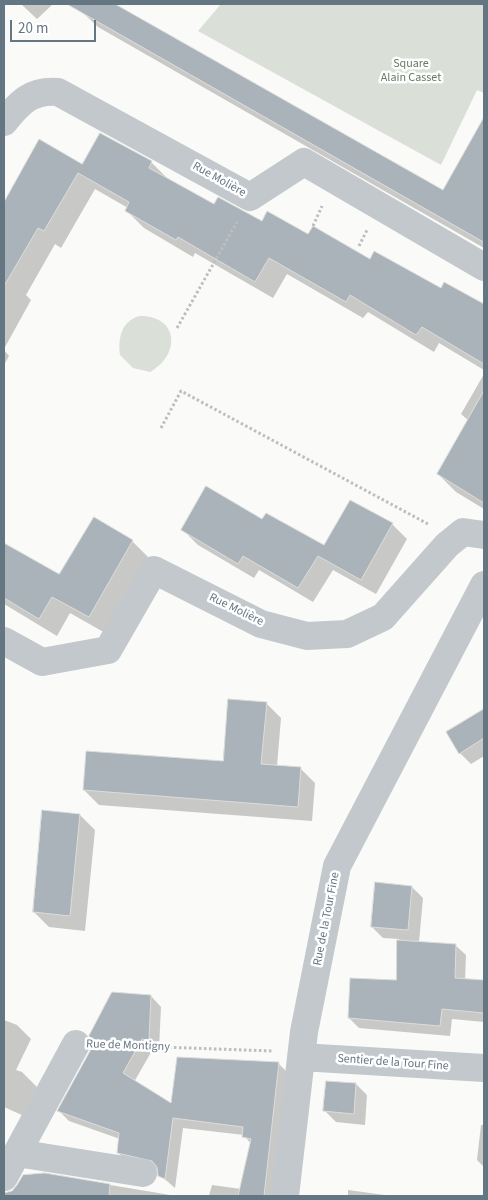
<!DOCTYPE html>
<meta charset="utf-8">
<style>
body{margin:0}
#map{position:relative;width:488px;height:1200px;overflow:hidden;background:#fafaf8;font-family:"Source Sans 3",sans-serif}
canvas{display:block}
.frame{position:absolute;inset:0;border:5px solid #657683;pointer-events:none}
.scale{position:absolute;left:10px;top:20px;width:86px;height:22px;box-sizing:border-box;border:2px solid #657683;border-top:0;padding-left:6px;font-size:15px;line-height:18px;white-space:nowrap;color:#657683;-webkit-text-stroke:4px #fff;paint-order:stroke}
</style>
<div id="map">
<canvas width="488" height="1200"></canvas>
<div class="frame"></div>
<div class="scale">20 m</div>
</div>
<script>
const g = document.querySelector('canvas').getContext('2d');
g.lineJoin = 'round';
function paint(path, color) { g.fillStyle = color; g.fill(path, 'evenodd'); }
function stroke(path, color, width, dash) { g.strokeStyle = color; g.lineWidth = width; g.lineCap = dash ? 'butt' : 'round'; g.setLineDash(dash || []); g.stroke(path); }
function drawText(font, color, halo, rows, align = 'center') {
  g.font = font + ' "Source Sans 3",sans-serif'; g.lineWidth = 5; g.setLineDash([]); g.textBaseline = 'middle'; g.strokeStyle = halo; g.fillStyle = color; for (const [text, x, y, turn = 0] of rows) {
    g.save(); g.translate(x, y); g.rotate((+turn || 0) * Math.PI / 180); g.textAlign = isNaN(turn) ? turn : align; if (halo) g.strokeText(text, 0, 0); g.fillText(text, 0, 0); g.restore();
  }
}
paint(new Path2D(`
 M221,4H484V93L477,90L441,165L198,31Z
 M139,316C179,315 181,355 150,372L133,368L120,355C118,338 121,322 139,316Z`), '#dadfd7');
paint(new Path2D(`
 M21,4H53L37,19Z
 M87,4H112L443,192L482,123L484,125V248L98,27L81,11Z
 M151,162L169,180L214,206L308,236L442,290L445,284L484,306V370L439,343L434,352L368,312L363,318L287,274L273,298L195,253L193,257L144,228L127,211L128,208L95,189L61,248L55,244L26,295L31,300L4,349V205L28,177L83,166Z
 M4,350L9,356L4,365Z
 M484,374V509L456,492L438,474L469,421L461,414Z
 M94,518L132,541L150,559L107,634L70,613L57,636L4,604V544L60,576Z
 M263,521L324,547L392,524L407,539L376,594L333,570L313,602L259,570L254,578L198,545L183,530Z
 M266,703L281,718L277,766L300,768L315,783L312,821L99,805L84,790L224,763Z
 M484,710V756L471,764L460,753L447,732Z
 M80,815L95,830L85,931L49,927L34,912Z
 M412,887L423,898L419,942L455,945L466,955L465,980L484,982V1022L452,1019L450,1036L359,1028L349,1018L397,982L399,939L383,938L372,927Z
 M151,996L161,1007L159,1049H153L134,1082L172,1106L278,1063L288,1073L275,1196H209L212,1185L241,1189L251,1144L244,1135L183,1128L175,1188L160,1175L159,1169L129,1163L118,1153L120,1139L69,1121L59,1111Z
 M4,1020L17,1025L31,1039L16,1070L22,1072L37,1087L24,1116L4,1107Z
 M356,1084L367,1095L365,1125L336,1122L325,1111Z
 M481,1125H484V1167L477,1160Z
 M45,1174L176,1196H7L8,1193Z
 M348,1190L392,1196H348Z`), '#0003');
const building = new Path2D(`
 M67,4H115L443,190L484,117V242Z
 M100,133L152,161L149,168L214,204L218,197L262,221L267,211L308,234L313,226L370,259L374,251L441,288L444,282L484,304V364L422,327L416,335L350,295L346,302L269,258L255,282L178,237L176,240L125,211L129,202L78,173L44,231L38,228L4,286V202L39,139L82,164Z
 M484,391V503L437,474Z
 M206,486L262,519L266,513L324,545L350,500L393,523L361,580L318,556L298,588L243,556L238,564L181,530Z
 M94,517L133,540L89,617L52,597L39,619L4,598V543L59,574Z
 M228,699L267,702L261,764L301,767L298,807L83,790L86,751L223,761Z
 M484,709V738L459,754L446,732Z
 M42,810L80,814L70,916L33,912Z
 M375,882L412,886L408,930L371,927Z
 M397,940L456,944L455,978L484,980V1013L442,1009L440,1026L348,1018L350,978L396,980Z
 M112,992L151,995L149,1040L142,1039L123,1073L171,1103L177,1057L279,1062L264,1196H238L251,1139L242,1137L243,1127L173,1118L165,1179L158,1176L157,1167L152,1161L117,1153L119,1133L57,1111L90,1051L92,1043L89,1036Z
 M326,1081L356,1083L354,1114L323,1111Z
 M45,1173L110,1184L109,1196H4V1193L12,1191L17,1185L23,1175Z`);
paint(building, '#aab3b9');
stroke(building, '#dcdcda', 1);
stroke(new Path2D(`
 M313,226L322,206
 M359,246L367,230
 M177,328L237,222
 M161,428L181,391L428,524
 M104,1045L273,1051`), '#bbbfc2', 3, [2.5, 2.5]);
stroke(new Path2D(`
 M4,122C20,102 31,90 58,92L250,197L304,162L484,267
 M4,641L42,662L108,650L154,570L261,624L307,636L347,634L383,617L447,545L463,532L484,535
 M301,1057L484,1068
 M17,1153L143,1173
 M4,1177L76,1044
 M285,1196L304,1032L337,866L484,585`), '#c3c8cc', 28);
drawText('12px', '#687a64', '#fff', [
 ["Square",411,64],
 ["Alain Casset",411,78]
]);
drawText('12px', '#657683', '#fff', [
 ["Rue Molière",219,180,29],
 ["Rue Molière",236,610,26],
 ["Rue de la Tour Fine",327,919,-79],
 ["Rue de Montigny",128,1046,2],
 ["Sentier de la Tour Fine",393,1063,4]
]);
</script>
